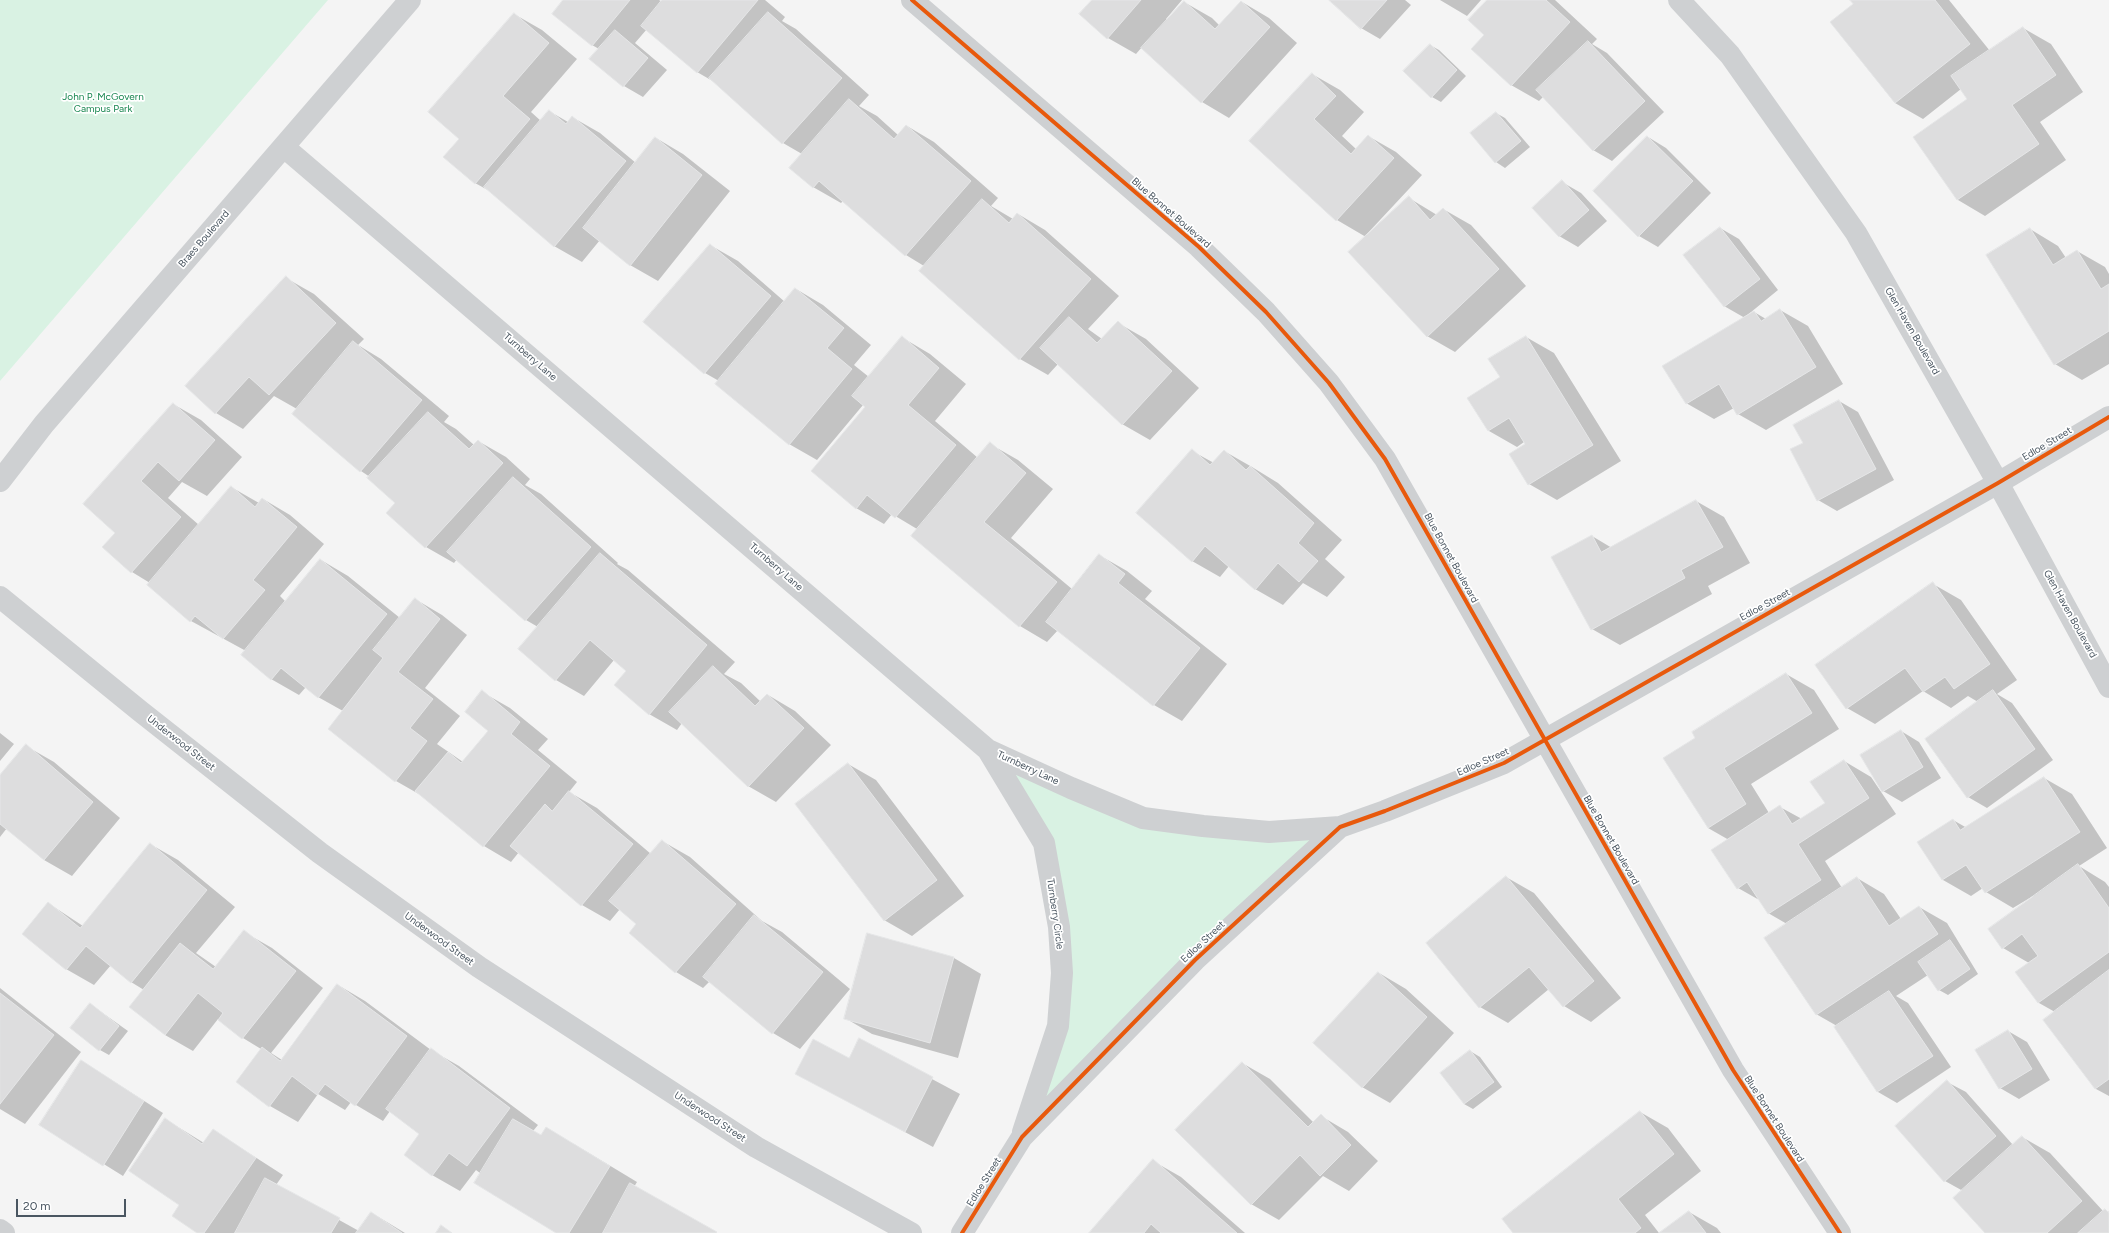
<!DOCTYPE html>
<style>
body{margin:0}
#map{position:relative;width:2109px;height:1233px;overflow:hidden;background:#f4f4f4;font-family:Figtree,sans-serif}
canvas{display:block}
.scale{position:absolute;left:16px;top:1199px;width:110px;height:18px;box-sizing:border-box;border:2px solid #4a5661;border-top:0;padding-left:5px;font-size:12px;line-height:14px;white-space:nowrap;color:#4a5661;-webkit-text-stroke:3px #fff;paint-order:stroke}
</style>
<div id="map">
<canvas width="2109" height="1233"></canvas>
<div class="scale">20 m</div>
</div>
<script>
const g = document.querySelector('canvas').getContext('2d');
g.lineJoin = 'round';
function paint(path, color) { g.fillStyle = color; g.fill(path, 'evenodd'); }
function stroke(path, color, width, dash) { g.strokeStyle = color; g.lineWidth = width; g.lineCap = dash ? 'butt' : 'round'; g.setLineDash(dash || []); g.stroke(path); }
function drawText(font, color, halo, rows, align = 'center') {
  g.font = font + ' Figtree,sans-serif'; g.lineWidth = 3.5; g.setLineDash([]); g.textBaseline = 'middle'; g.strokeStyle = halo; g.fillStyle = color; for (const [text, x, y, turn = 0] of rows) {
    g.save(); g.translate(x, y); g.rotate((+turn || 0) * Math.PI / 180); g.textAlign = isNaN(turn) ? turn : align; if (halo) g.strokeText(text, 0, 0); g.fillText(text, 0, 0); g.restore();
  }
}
paint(new Path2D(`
 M0,0H328L0,381Z
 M988,750L1143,818L1340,827L1022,1137L1058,1026L1044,843Z`), '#d9f2e3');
paint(new Path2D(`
 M565,0H659L662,2L664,0H765L785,17L782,21L796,29L869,95L859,106L877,116L898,135L907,126L934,142L998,198L991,206L1013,219L1018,214L1045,230L1119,296L1088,329L1102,339L1118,323L1146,339L1199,388L1150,440L1122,424L1058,364L1048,375L1020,359L924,266L906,255L843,201L841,203L813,187L791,168L802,154L783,143L716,83L697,72L647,29L635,43L667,70L643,97L624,86L591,59L599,49L592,45Z
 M1093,0H1182L1166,19L1167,20L1184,2L1212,18L1220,26L1242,2L1269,18L1297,43L1229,118L1202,102L1142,47L1136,54L1108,38L1081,14Z
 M1331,0H1405L1411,5L1380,39L1361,28Z
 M1440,0H1481L1467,16Z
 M1488,0H1555L1597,39L1592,44L1607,53L1664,112L1612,161L1593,150L1543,97L1539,101L1511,85L1486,35Z
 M1851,0H1949L1990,51L2023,28L2051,44L2083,92L2040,122L2066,160L1985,216L1958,200L1968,99L1961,89L1923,119L1895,103L1831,23L1854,4Z
 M514,14L542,30L577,59L531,112L541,121L549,111L568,122L572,117L600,133L636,163L656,138L683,154L730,191L658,281L630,265L600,240L582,262L554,246L495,194L475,183L460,139Z
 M1430,45L1439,50L1466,76L1441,102L1432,97Z
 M1312,74L1340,90L1364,112L1342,136L1356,149L1368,136L1396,152L1422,175L1366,235L1367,236L1409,198L1437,215L1443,209L1471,225L1526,286L1455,352L1427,336L1366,237L1337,220L1250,141Z
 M1496,113L1505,118L1530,147L1505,168L1496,162L1472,134Z
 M1648,137L1666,148L1711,193L1658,247L1639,236Z
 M1562,182L1581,193L1607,221L1578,247L1559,236Z
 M1720,228L1739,239L1778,290L1745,317L1754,312L1766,319L1780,310L1808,326L1843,384L1766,430L1738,414L1734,408L1714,419L1686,403L1745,318L1724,306Z
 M2030,229L2058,246L2066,258L2077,251L2105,267L2109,274V364L2082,380L2055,364Z
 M710,245L738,261L785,302L796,289L823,305L871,345L854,365L869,377L903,338L930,354L966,384L935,421L978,458L990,444L1018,460L1053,489L1011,538L1072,589L1099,555L1127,571L1152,591L1145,599L1227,664L1182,721L1154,705L1058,630L1047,642L1020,626L912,535L917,529L892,514L884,524L856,508L866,407L863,405L817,460L789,444L719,381L705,373Z
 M286,278L314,294L364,339L358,345L381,359L449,416L444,422L456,429L474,445L478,441L506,457L530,479L525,485L541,494L618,563L617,564L628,570L735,662L724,674L741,683L761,702L768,695L795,711L831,745L776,802L748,786L682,723L677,730L649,714L628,671L614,660L584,696L556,680L538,627L526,620L457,559L454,563L426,547L388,512L396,503L370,477L361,471L293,414L297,409L274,396L243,429L216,413Z
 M1526,337L1554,353L1621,461L1557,500L1529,484L1510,454L1527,444L1524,442L1517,447L1489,431L1469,398L1501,378Z
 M1839,401L1858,412L1894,480L1837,511L1818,500L1804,443Z
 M173,404L201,420L242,457L207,496L182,482L168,498L199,525L231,487L259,503L263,499L290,515L324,544L280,596L286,602L321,560L348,576L400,618L415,599L442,615L467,635L425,688L460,716L437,744L463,762L489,731L482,692L510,708L548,739L538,750L577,782L569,792L597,808L651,854L662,841L690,857L762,921L782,932L850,989L800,1049L773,1033L710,981L703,988L676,972L630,933L637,924L620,909L610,921L582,905L519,852L511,862L484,846L424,797L396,781L343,711L318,697L306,687L299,695L271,679L246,651L191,621L150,583L132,572L103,547L117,532Z
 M1192,451L1214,463L1224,451L1252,467L1278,483L1342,540L1325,559L1345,577L1327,597L1303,583L1283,605L1255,589L1229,566L1220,577L1192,561Z
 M1696,501L1724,517L1750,563L1708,586L1712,594L1620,645L1592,629V536L1612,548Z
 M1933,584L1961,600L2017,680L1997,694L2012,703L2053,760L1987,808L1968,797L1978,702L1968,696L1951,708L1923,691L1875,724L1847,708Z
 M1786,674L1814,690L1839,729L1751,784L1769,813L1780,807L1802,819L1826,804L1844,761L1871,777L1896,814L1825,861L1842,888L1857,878L1884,894L1901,919L1919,907L1947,923L1978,974L1948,995L1939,990L1928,975L1896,996L1908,1003L1951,1067L1897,1103L1878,1092L1835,1027L1837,1026L1816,1014L1787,924L1768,913L1761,901L1738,888L1729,840L1708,828L1697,739Z
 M1901,731L1919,742L1941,778L1902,802L1883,791Z
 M0,733L14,744L0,761Z
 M26,746L54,762L120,818L72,876L44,860L7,828L0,837V776Z
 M848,764L876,780L964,896L912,936L884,920Z
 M2044,778L2072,794L2107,848L2079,866L2105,882L2109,887V1096L2096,1089L2044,1020L2055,1012L2039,1003L2016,972L2029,963L2003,948L2034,897L2033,896L2013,908L1986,892L1983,888L1971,896L1943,880L1919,842L1953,820L1967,828Z
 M150,844L178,860L235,907L196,953L216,967L244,932L272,948L323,988L271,1053L282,1060L338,985L365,1001L431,1050L459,1066L538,1125L533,1131L541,1136L574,1144L637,1182L634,1187L717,1233H558L476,1170L460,1191L432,1175L421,1133L390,1111L383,1121L351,1102L345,1110L318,1094L298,1122L270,1106L237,1081L261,1049L243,1038L218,1019L193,1051L165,1035L131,1007L144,990L131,982L111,965L94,985L66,969L48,903L83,926Z
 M1506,877L1534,893L1621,998L1591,1022L1564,1006L1549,989L1508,1023L1480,1007L1427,943Z
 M954,958L981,974L958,1058L872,1034L845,1018Z
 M1379,973L1406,989L1454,1033L1390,1103L1362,1087Z
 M0,988L81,1052L25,1124L0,1109Z
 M90,1004L128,1031L109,1055L100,1050Z
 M2008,1031L2027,1042L2050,1080L2019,1099L2000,1088Z
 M859,1040L960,1094L933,1147L796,1074L849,1059Z
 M1470,1051L1480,1057L1502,1087L1473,1109L1464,1104Z
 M82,1061L163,1113L123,1176L41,1125Z
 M1242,1063L1270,1079L1314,1123L1321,1116L1348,1132L1378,1161L1349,1191L1323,1176L1279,1220L1251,1204Z
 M1947,1082L1966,1092L2013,1145L2022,1137L2050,1153L2103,1211L2105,1210L2109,1212V1233H1987L1963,1191L1945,1181Z
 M1640,1112L1668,1128L1701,1171L1645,1215L1659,1233H1515Z
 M165,1119L204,1143L213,1130L283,1175L276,1185L359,1231L372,1213L405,1233H198L180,1205Z
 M1153,1161L1181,1177L1245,1233H1090Z
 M1689,1212L1717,1228L1721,1233H1661Z`), '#0003');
const building = new Path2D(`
 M563,0H630L592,46L552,14Z
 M662,0H758L697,73L641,26Z
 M1092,0H1141L1107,39L1079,14Z
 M1329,0H1387L1361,29Z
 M1487,0H1546L1570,22L1511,86L1471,49L1484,35L1468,20Z
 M1850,0H1935L1970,44L1895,103L1830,22L1853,4Z
 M1184,1L1215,29L1241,1L1270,27L1201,103L1141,48Z
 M768,12L842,78L782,144L709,78Z
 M514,13L549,43L503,96L530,119L475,184L443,157L459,139L428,112Z
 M2023,27L2056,75L2012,105L2039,144L1957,200L1913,137L1967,99L1951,76Z
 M615,30L648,58L623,87L589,59Z
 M1588,41L1645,101L1593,151L1536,90Z
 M1430,44L1457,70L1431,98L1403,71Z
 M1312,73L1336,96L1314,119L1351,154L1368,135L1394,158L1336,221L1249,141Z
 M849,99L894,139L906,125L971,181L905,256L819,181L813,188L789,168Z
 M549,110L566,124L572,116L626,161L554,247L484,187Z
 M1496,112L1521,141L1495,163L1470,133Z
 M1647,136L1693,181L1638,237L1593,191Z
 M655,137L702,175L630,266L583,228Z
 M1562,180L1589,210L1559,237L1532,208Z
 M1409,196L1430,220L1443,208L1499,269L1427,337L1348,252Z
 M982,199L1009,223L1017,213L1091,279L1019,360L919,271Z
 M1720,227L1760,279L1724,307L1683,255Z
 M2030,228L2053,265L2077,250L2101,289L2109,284V331L2054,365L1986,255Z
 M710,244L771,296L704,374L643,322Z
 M286,276L336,323L269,395L249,377L215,414L185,386Z
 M795,288L844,328L827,348L852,369L789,445L715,384Z
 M1780,309L1816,367L1737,415L1719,384L1686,404L1662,366L1754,311L1761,321Z
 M1069,317L1097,343L1118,321L1172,371L1122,425L1040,348Z
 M902,336L939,368L908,405L956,445L895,518L867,495L856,509L811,471L865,407L852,396Z
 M1526,336L1593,445L1528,485L1509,454L1525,444L1509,418L1488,431L1467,398L1500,377L1488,359Z
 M353,341L422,400L360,472L292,414Z
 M1839,400L1876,469L1817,501L1790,449L1803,443L1793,425Z
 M173,403L215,440L179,481L158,462L141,481L181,517L131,573L102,547L115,533L83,504Z
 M428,412L469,449L478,440L503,463L425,548L386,513L395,503L367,478Z
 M990,442L1026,473L984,522L1057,582L1019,627L911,536Z
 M1192,449L1210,465L1224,450L1246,470L1250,466L1314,523L1298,543L1318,561L1299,582L1278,563L1255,590L1205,546L1192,562L1136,513Z
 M513,477L591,547L525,621L447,552Z
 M231,486L255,507L262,498L297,527L253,580L265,590L223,639L195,616L190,622L147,585Z
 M1696,500L1723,547L1681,570L1685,578L1591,630L1551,557L1592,535L1601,552Z
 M600,553L707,645L649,715L614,685L626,671L590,640L555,681L518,649Z
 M1099,554L1125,574L1118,583L1200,648L1153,706L1046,622Z
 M320,559L387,614L318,698L281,668L271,680L241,655Z
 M1933,582L1990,664L1954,689L1945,677L1923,692L1905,668L1846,709L1815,665Z
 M415,598L440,619L398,672L433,699L410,728L427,741L395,782L328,729L383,658L373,650Z
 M713,666L755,706L767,694L804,728L748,787L669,712Z
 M1786,673L1812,713L1724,768L1746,804L1708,828L1663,758L1695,738L1692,732Z
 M482,690L520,722L511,734L550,766L483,847L415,791L448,752L461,763L488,731L465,712Z
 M1993,690L2035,749L1967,798L1925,739Z
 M1901,730L1923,767L1882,792L1860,755Z
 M26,744L93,802L44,860L0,824V775Z
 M1844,760L1869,798L1798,844L1821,880L1768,914L1747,882L1737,889L1711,850L1780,805L1792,824L1825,803L1810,782Z
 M848,763L937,880L884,921L795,804Z
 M2044,777L2080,832L1985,893L1966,865L1942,880L1917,842L1953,819L1960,830Z
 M569,791L633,844L581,906L510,846L545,804L552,811Z
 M662,840L736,904L675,973L629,933L636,924L609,901Z
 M150,843L207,890L131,983L86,946L66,970L22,934L48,902L80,928Z
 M2078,864L2109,908V952L2038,1003L2015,972L2038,956L2022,934L2002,949L1988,929Z
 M1506,876L1594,981L1563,1007L1529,967L1479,1008L1426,943Z
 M1857,877L1889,926L1919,906L1938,934L1816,1015L1764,938Z
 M754,915L823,972L772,1034L703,977Z
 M244,930L296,971L242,1039L218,1020L223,1013L198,993L165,1035L129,1007L180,943L213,969Z
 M867,933L954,957L930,1043L844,1019Z
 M1950,940L1970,969L1938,991L1918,962Z
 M2109,970V1079L2095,1089L2043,1020Z
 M1378,972L1427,1017L1362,1088L1313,1043Z
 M337,984L407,1036L355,1106L325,1084L317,1095L292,1076L269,1107L236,1082L262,1047L280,1061Z
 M1889,991L1933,1056L1877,1092L1834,1027Z
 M0,993L54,1035L0,1104Z
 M90,1003L119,1026L99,1051L70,1028Z
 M2008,1030L2032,1069L1999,1089L1975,1050Z
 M859,1038L933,1077L905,1132L795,1074L813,1039L849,1058Z
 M431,1048L510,1108L467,1166L449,1153L432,1176L404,1155L419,1134L386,1109Z
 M1470,1050L1494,1082L1464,1104L1440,1073Z
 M81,1060L144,1101L103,1166L39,1125Z
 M1242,1062L1308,1127L1321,1114L1351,1145L1320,1176L1300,1155L1251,1205L1175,1130Z
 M1947,1080L1996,1136L1944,1182L1895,1126Z
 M1640,1111L1674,1154L1618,1199L1641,1228L1635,1233H1513L1502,1219Z
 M165,1118L202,1144L213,1129L256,1158L204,1233H197L172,1216L179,1205L129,1171Z
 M513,1119L541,1135L546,1127L610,1166L569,1233H556L474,1183Z
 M2022,1136L2082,1201L2047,1233H1985L1953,1198Z
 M1153,1159L1237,1233H1161L1151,1224L1144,1233H1089Z
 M265,1178L340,1218L331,1233H235Z
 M630,1183L717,1232L716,1233H603Z
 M2105,1209L2109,1213V1233H2078Z
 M1689,1211L1706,1233H1659Z
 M371,1212L402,1233H356Z
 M441,1225L452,1233H436Z`);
paint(building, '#ddddde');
stroke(building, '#e5e6e7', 1);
stroke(new Path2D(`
 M912,0L1199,247L1266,312L1329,383L1385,459L1733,1070L1840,1233
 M1679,0L1730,55L1856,233L1998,483L2109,687
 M284,147L988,750L1071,788L1143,818L1203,826L1269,832L1340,827
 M0,481L44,424L410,0
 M0,597L140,711L320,853L479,967L756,1147L911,1233
 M988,750L1044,843L1059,927L1062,973L1058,1026L1023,1132
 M0,1230L4,1233
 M962,1233L1022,1137L1195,960L1340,827L1385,811L1504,763L1998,483L2109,417`), '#ced0d2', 22);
stroke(new Path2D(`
 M912,0L1199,247L1266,312L1329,383L1385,459L1733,1070L1840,1233
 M962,1233L1022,1137L1195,960L1340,827L1385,811L1504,763L1998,483L2109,417`), '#e8590c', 4);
drawText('10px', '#17864f', '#fff', [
 ["John P. McGovern",103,97],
 ["Campus Park",103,109]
]);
drawText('10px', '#4a5661', '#fff', [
 ["Blue Bonnet Boulevard",1171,213,41],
 ["Braes Boulevard",204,239,-49],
 ["Glen Haven Boulevard",1912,331,60],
 ["Turnberry Lane",530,357,41],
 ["Edloe Street",2047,444,-31],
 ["Blue Bonnet Boulevard",1451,558,61],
 ["Turnberry Lane",776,567,41],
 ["Edloe Street",1765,605,-29],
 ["Glen Haven Boulevard",2070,614,61],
 ["Underwood Street",181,743,38],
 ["Edloe Street",1483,762,-24],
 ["Turnberry Lane",1028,768,25],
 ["Blue Bonnet Boulevard",1611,840,60],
 ["Turnberry Circle",1055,914,82],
 ["Underwood Street",439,939,36],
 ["Edloe Street",1203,942,-43],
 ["Underwood Street",710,1117,33],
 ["Blue Bonnet Boulevard",1774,1119,57],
 ["Edloe Street",984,1182,-58]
]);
</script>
